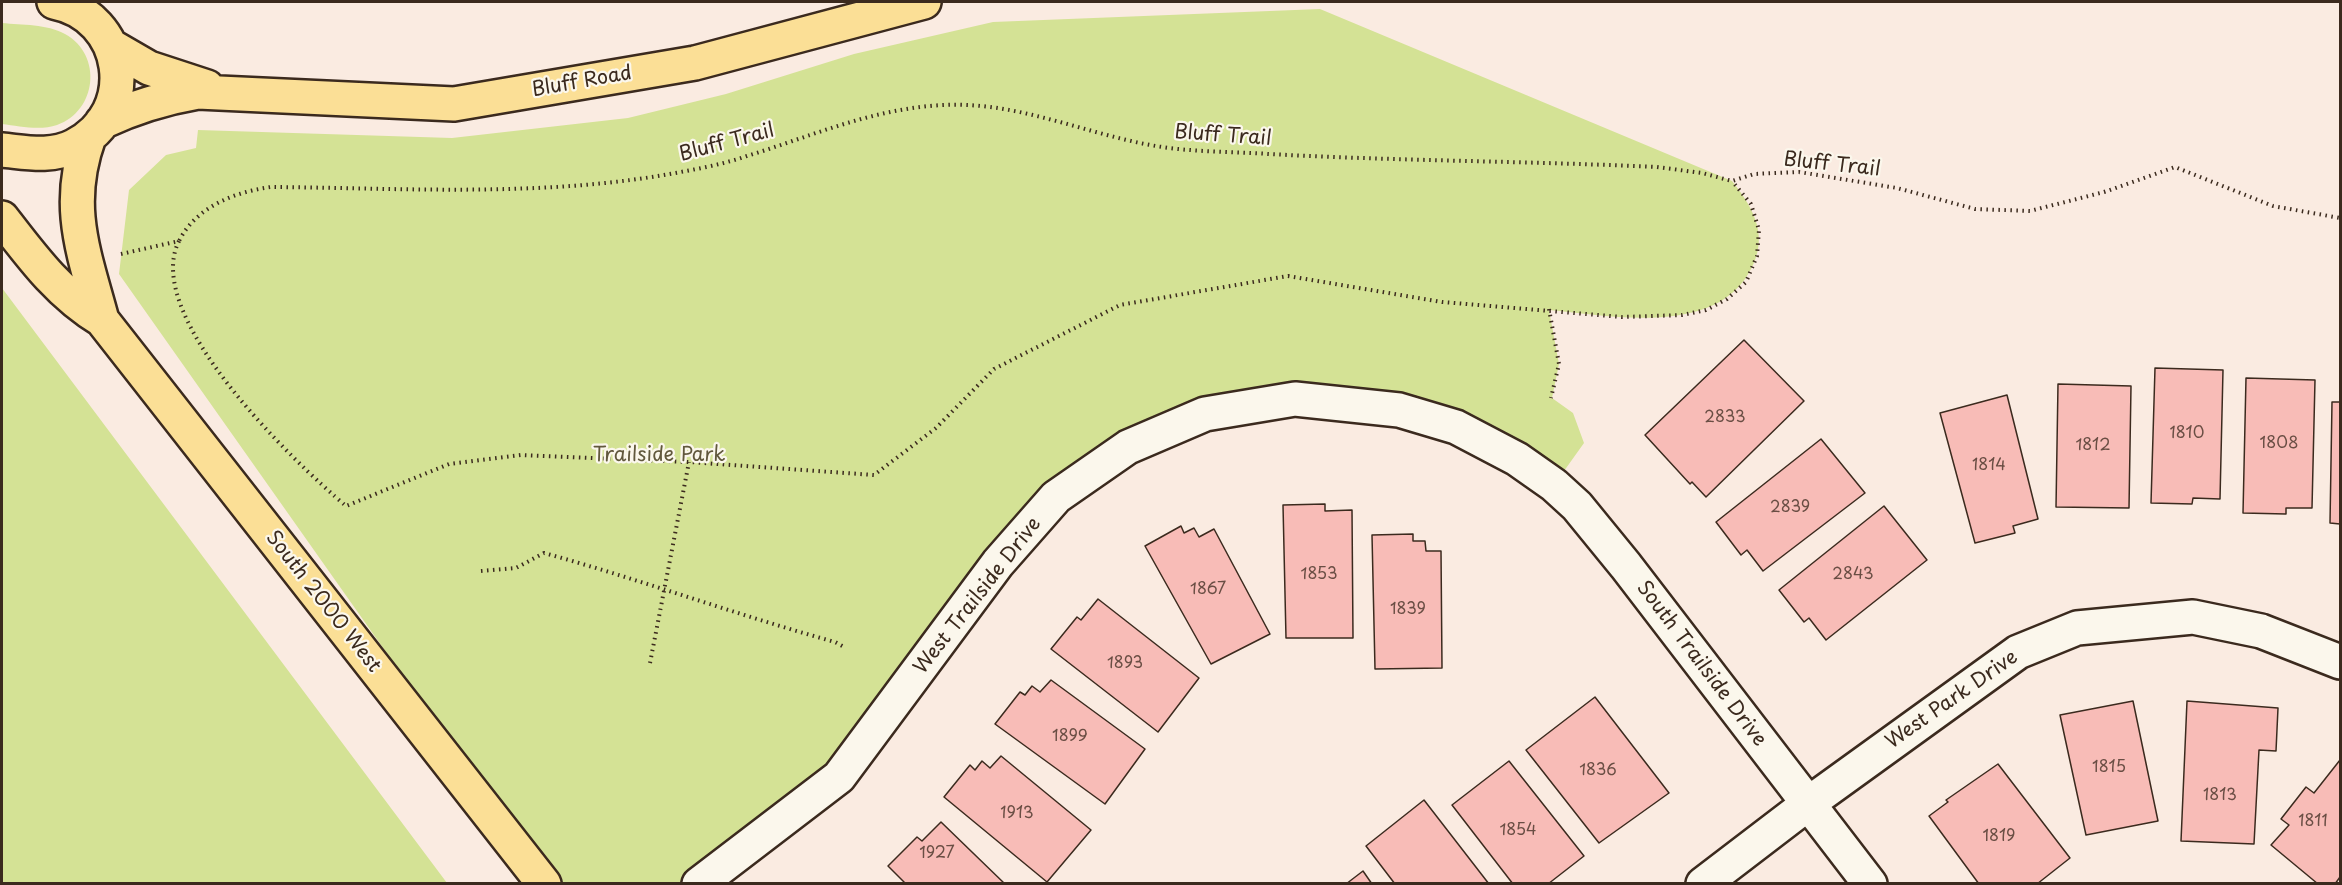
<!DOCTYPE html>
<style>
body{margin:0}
#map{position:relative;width:2342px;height:885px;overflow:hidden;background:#faebe1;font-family:"Playpen Sans",sans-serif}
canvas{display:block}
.frame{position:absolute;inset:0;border:3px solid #3b2a1e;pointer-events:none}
</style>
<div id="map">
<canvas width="2342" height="885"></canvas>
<div class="frame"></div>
</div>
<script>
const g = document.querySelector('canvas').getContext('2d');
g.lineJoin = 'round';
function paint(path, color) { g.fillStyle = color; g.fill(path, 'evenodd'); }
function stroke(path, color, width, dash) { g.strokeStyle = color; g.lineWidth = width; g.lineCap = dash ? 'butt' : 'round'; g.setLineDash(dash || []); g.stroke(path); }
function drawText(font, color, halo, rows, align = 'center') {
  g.font = font + ' "Playpen Sans",sans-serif'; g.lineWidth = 4.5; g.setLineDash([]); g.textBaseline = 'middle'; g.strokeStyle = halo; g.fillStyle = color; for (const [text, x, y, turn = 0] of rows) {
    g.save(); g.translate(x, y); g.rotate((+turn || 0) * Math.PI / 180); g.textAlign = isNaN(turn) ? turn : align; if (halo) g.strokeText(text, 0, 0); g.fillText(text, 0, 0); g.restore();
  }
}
paint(new Path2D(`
 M1320,9L1732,181C1752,206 1768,233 1753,265C1720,338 1613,316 1549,310L1559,364L1552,398L1573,413L1584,443L1554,485L1399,410L1205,414L1056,497L877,728L699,884L549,883L119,274L129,190L166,155L196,148L198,130L452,138L628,118L726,94L854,54L993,22Z
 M2,23C22,25 47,24 65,34C103,55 97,111 57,125C40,131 19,126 2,124Z
 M2,288L447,883H2Z`), '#d4e295');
const building = new Path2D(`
 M1744,340L1804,401L1706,497L1692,482L1690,484L1645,435Z
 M2155,368L2223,370L2220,499L2193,498L2192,504L2151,503Z
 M2246,378L2315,380L2312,508H2286V514L2243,513Z
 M2058,384L2131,386L2129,508L2056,507Z
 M2007,395L2038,519L2013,526L2015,533L1975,543L1940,413Z
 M2332,402H2340V524L2330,523Z
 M1821,439L1865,493L1763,571L1747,550L1741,555L1716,522Z
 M1325,504V511L1352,510L1353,638H1286L1283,505Z
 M1884,506L1927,560L1826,640L1809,618L1804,622L1779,590Z
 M1181,526L1184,533L1194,528L1199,537L1214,529L1270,634L1211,664L1145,546Z
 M1413,534V541H1425L1426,551H1441L1442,668L1375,669L1372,535Z
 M1098,599L1199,678L1158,732L1051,649L1077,617L1081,620Z
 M1051,680L1145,749L1105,804L995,724L1020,692L1025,695L1032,686L1040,692Z
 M1595,697L1669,793L1599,843L1526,750Z
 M2133,701L2158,821L2086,835L2060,715Z
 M2187,701L2278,708L2276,751L2259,750L2254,844L2181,841Z
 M1001,756L1091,830L1047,882L944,797L970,765L975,770L982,761L990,768Z
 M2340,760V877L2335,884H2318L2271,845L2289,825L2281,819L2306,787L2314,793Z
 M1509,761L1584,856L1548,884H1513L1452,805Z
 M1998,764L2070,858L2037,884H1979L1929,816L1948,802L1946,800Z
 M1424,800L1489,884H1395L1366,846Z
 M941,822L1005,884H906L888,866L917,837L922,841Z
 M1363,871L1372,884H1346Z`);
paint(building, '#f8bcb7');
stroke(building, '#3b2a1e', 1.5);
const minor = new Path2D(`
 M699,884L839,777L998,563L1056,497L1128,447L1205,414L1295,399L1399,410L1456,427L1517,459L1554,485L1577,506L1626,566L1870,884
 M1703,884L1809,803L2018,652L2077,628L2193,617L2261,631L2340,662`);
const major = new Path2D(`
 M111,46L149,68L207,87
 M102,122C134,107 163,98 198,92L454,104L695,63L924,2
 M89,137C64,206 84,253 102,320
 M2,150C25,152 51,158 74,146C141,112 126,16 54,2
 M2,218C32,257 59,294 102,320L544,884`);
stroke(minor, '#3b2a1e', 38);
stroke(major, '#3b2a1e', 38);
stroke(new Path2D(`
 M179,241C141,316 294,462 346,506L449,464L521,455L689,462L874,475L936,428L994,369L1120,305L1288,276L1442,302L1622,317L1682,315L1706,310L1727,299L1746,282L1757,256L1759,230L1751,204L1732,181
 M121,254L179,241C196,207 234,192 271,187C401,188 535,197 664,175C692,170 721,165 747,156C812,136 874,108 944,105C1026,101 1098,141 1178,149C1208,152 1239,152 1269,154C1398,161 1528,161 1657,167L1702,173L1732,181L1754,174L1799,172L1897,188L1975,209L2030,211L2104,192L2175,167L2273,206L2340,218
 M1549,309L1559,364L1551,398
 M481,571L516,568L544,553C642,580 737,615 835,642L846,648
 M650,663L689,462`), '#3b2a1e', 4, [1.5, 4.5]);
stroke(minor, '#fbf7ec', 33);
stroke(major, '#fbdf96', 33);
drawText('16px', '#6a4e44', null, [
 ["2833",1725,418],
 ["1810",2187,434],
 ["1808",2279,444],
 ["1812",2093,446],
 ["1814",1989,466],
 ["2839",1790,508],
 ["1853",1319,575],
 ["2843",1853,575],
 ["1867",1208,590],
 ["1839",1408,610],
 ["1893",1125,664],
 ["1899",1070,737],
 ["1815",2109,768],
 ["1836",1598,771],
 ["1813",2220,796],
 ["1913",1017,814],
 ["1811",2313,822],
 ["1854",1518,831],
 ["1819",1999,837],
 ["1927",937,854]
]);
drawText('20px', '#3b2a1e', '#fbf7ec', [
 ["Bluff Road",582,82,-10],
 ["Bluff Trail",1223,136,4],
 ["Bluff Trail",727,143,-15],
 ["Bluff Trail",1832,165,6],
 ["West Trailside Drive",978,596,-52],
 ["South 2000 West",323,602,52],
 ["South Trailside Drive",1701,664,53],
 ["West Park Drive",1952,700,-35]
]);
drawText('20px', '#61583c', '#fbf7ec', [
 ["Trailside Park",659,455]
]);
</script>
